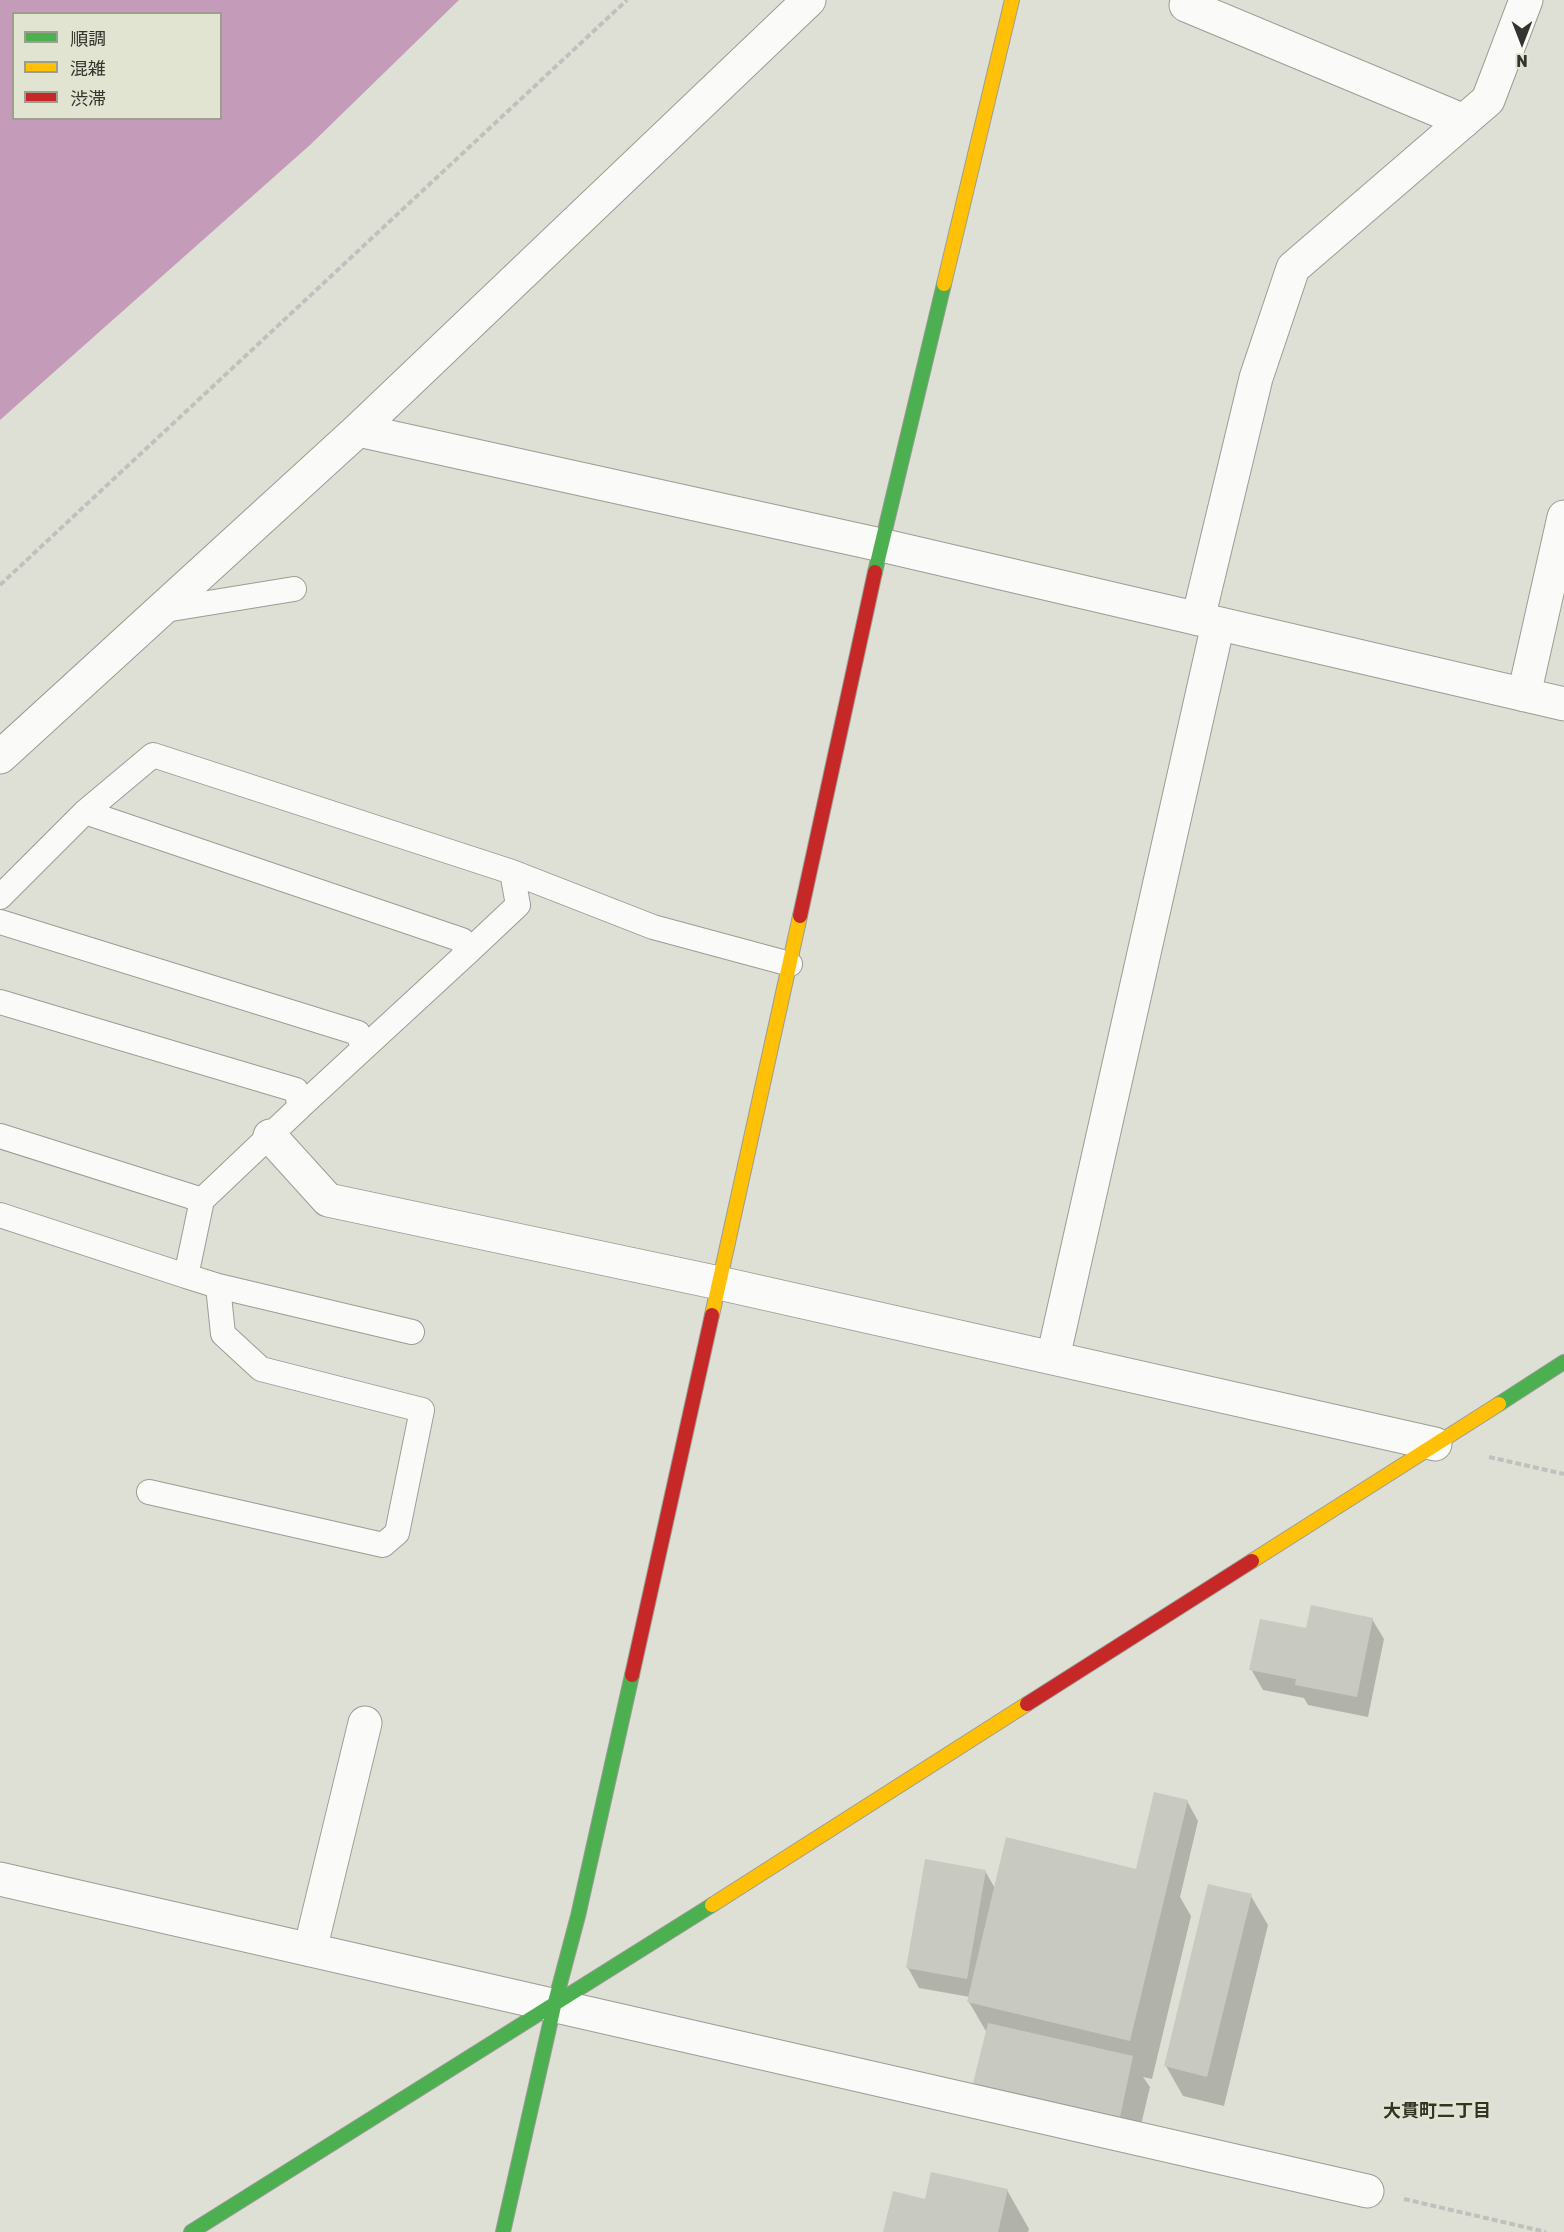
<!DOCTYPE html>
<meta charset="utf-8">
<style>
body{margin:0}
#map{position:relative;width:1564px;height:2232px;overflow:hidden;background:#dee0d6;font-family:Rubik,"Noto Sans JP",sans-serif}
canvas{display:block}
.legend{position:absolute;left:12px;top:12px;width:210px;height:108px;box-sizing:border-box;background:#e2e4d2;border:2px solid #9c9e90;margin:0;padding:8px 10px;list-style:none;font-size:18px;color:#33342d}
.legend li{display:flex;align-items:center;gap:12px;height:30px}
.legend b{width:30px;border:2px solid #9c9e90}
.north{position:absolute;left:1492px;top:12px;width:60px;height:60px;-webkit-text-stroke:4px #e2e4d2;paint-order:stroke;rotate:180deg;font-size:16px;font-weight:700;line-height:24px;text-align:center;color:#33342d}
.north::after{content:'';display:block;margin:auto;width:21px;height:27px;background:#33342d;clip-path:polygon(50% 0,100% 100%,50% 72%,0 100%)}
</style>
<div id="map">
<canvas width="1564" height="2232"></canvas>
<ul class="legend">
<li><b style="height:8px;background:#4caf50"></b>順調</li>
<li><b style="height:8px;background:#ffc107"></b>混雑</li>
<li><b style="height:8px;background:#c62828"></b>渋滞</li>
</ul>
<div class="north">N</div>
</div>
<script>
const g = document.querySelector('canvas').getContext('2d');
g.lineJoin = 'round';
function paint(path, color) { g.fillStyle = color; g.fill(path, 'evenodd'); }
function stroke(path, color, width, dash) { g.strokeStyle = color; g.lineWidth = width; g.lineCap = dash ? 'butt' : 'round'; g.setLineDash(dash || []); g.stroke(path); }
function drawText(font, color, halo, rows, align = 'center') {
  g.font = font + ' Rubik,"Noto Sans JP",sans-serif'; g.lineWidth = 4.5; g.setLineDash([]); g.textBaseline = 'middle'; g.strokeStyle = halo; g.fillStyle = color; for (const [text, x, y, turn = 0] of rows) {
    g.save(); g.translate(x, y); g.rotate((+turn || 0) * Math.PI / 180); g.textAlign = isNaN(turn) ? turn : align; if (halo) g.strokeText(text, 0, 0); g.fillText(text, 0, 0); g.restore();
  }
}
paint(new Path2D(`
 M0,0H459L310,145L0,420ZM14,14H220V118H14Z`), '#c49bb9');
paint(new Path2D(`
 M1372,1619L1384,1639L1368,1717L1308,1705L1304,1698L1263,1690L1251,1669L1307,1630Z
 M1187,1801L1198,1821L1180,1897L1191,1916L1152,2079L1143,2077L1150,2087L1136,2146L992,2113L975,2083L987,2033L969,2002L970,1997L919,1988L908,1968L985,1871L996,1890L1137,1870Z
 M1251,1896L1268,1925L1224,2106L1183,2096L1166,2066Z
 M1007,2190L1029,2229L1028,2232H885L926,2201Z`), '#0003');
paint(new Path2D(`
 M1311,1605L1373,1618L1357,1697L1295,1685L1296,1679L1249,1670L1260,1619L1306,1628Z
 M1154,1792L1188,1800L1130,2041L967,2002L1006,1837L1136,1869Z
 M925,1859L986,1870L967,1979L906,1968Z
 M1208,1884L1252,1894L1207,2077L1164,2066Z
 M988,2023L1133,2056L1120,2117L973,2083Z
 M931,2172L1008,2189L998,2232H883L893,2191L925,2199Z`), '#c8c9c1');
const lane = new Path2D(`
 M159,611L294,589
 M85,812L462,940L466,954L300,1107
 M512,872L653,927L790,964
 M0,897L85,812L153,755L512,872L518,905L466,954
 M0,922L358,1033L363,1048
 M0,1002L296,1090L300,1107L202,1200L186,1276L0,1215
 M0,1136L202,1200
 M218,1286L412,1332
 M149,1492L383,1545L397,1533L422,1410L261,1369L223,1334L218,1286L186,1276`);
const street = new Path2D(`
 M1186,5L1464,121
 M358,430L881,545L1564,704
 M1198,619L1256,378L1293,268L1488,100L1526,0
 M1524,695L1564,517
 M0,757L358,430L809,0
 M270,1136L328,1200L719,1283L1435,1444
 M1053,1358L1218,624
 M0,1879L1367,2191
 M310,1950L365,1723`);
const fast = new Path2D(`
 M875,572L944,284
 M1499,1404L1564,1362
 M191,2232L712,1905
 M503,2232L554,2006L578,1916L632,1675`);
const slow = new Path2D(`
 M944,284L1012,0
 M712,1315L800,916
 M1252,1561L1499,1404
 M712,1905L1027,1704`);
const jam = new Path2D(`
 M800,916L875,572
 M632,1675L712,1315
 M1027,1704L1252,1561`);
stroke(lane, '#9b9c95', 26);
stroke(street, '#9b9c95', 35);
stroke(fast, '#9b9c95', 16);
stroke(slow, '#9b9c95', 16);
stroke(jam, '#9b9c95', 16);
stroke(new Path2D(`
 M0,585L627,0
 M1489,1457L1564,1474
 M1404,2199L1546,2232`), '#c0c0bd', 4, [6, 3]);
stroke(lane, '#fafaf9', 24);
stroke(street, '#fafaf9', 33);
stroke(fast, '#4caf50', 14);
stroke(slow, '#ffc107', 14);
stroke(jam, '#c62828', 14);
drawText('bold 18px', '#333426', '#e2e4d2', [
 ["大貫町二丁目",1437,2112]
]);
</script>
